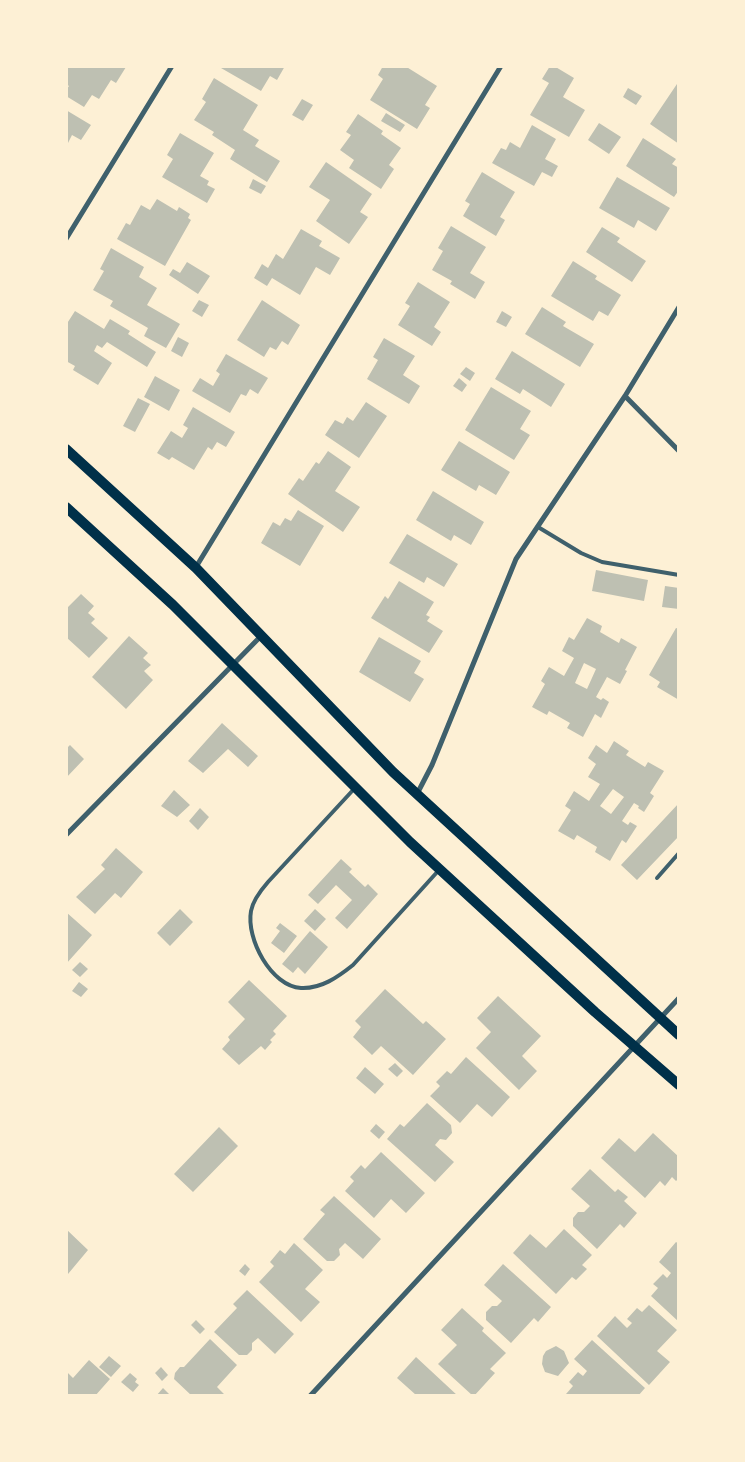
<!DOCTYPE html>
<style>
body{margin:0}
#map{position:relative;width:745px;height:1462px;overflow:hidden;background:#fdf0d5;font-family:Georgia,serif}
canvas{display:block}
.frame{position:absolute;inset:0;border:68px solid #fdf0d5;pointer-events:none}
</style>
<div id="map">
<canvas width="745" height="1462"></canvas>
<div class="frame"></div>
</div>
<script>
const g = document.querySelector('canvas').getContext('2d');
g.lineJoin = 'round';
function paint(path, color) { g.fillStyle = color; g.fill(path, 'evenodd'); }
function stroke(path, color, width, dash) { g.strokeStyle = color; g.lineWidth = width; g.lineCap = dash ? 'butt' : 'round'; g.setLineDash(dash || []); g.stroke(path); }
paint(new Path2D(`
 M66,66H124L126,67L116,83L111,80L99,99L92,95L84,107L66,96V90L69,86L66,84Z
 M221,66H285L277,80L270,76L261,91L221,68Z
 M383,66H405L437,86L425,105L430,108L417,129L370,100L383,79L378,75Z
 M550,66H554L574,78L563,97L585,110L569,137L530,115L549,83L542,79Z
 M214,78L258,105L243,130L259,140L255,146L280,161L267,182L230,159L235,150L212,135L214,132L194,120L206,102L202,99Z
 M679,81V144L650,124Z
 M628,88L642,96L636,105L623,97Z
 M302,99L313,105L303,121L292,115Z
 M66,110L91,125L81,140L72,135L68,143L66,142Z
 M386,113L405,125L400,132L381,121Z
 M358,114L383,131L381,134L401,148L389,165L394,169L381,189L349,168L354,160L340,150L351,135L346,132Z
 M599,123L621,137L609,154L588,140Z
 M532,125L556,139L545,159L558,166L552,177L542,172L534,186L492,163L501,148L506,150L510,142L520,148Z
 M180,133L214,153L200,176L209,181L207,185L215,189L207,203L162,177L173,159L167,155Z
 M643,138L676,159L672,164L679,168V190L674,197L626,166Z
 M326,162L372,194L360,212L368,217L349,244L316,221L330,200L309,187Z
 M482,172L515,192L500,217L505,220L496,236L463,216L470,204L465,201Z
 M617,177L670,208L656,231L638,220L634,228L599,208Z
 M253,179L266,186L261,194L249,188Z
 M157,199L177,211L179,207L190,214L188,218L191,220L165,266L117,239L126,223L130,225L141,205L150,210Z
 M451,226L486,247L470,273L485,282L475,299L450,284L452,281L432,270L443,251L438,248Z
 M602,227L620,238L617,242L646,261L632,282L586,252Z
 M301,229L322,241L319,246L340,258L330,275L316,267L300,295L272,278L267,286L254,278L262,264L268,268L276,254L283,259Z
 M111,248L144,267L139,277L157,288L147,305L180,324L166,348L144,336L148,328L110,306L113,301L93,290L104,271L100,269Z
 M573,261L597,276L595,279L621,295L608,316L599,311L593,321L551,296Z
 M187,262L210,276L198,294L169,275L173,269L180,273Z
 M418,282L450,302L434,327L441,332L432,346L398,325L410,306L405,303Z
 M199,300L209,305L202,317L192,311Z
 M262,300L300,325L288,345L282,341L276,350L270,347L264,357L237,340Z
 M542,307L566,322L563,326L594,344L580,367L525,334Z
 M75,311L104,329L110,319L130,331L128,334L156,352L147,367L107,342L102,348L97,345L94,351L112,363L98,385L73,370L75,366L66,361V325Z
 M502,311L512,317L506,327L496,322Z
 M178,337L189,343L182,357L171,351Z
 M384,338L415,356L403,375L420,386L409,404L367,379L378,360L373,357Z
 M512,351L565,384L551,407L523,389L520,394L495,379Z
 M226,354L268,378L258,394L250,389L246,396L241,394L230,413L192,391L200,378L213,386L220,374L216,371Z
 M466,367L475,373L470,381L460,374Z
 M155,376L180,390L169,411L144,397Z
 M459,378L467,385L462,392L453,386Z
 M491,387L531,411L520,429L530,435L514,460L465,430Z
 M138,398L150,404L135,432L123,426Z
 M366,402L387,416L359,458L325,435L335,420L343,424L347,417L353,421Z
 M193,407L235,432L226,447L217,442L212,450L208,447L194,470L172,457L169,460L157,453L171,431L182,438L188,428L183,425Z
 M459,441L510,472L496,495L479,485L476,491L441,470Z
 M328,451L351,467L335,491L360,507L343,532L288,494L299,478L303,481L316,462L319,464Z
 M433,491L484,522L471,545L454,535L451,541L416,520Z
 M298,510L324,526L300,566L261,543L273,522L280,526L285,518L291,521Z
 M407,534L458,564L444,587L427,577L424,583L389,563Z
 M596,570L648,580L644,601L592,591Z
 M399,581L434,602L426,615L430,617L427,621L443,631L429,653L371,618L385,596L388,599Z
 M665,586L679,588V609L662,607Z
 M81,594L94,606L88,613L95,619L91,623L108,638L89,658L66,637V609Z
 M587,618L602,626L600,632L619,643L621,638L637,647L625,670L627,671L620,684L607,677L596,697L601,700L603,698L609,702L601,718L595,714L583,737L567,728L570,723L549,711L547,715L532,707L545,684L541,681L549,667L564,676L574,658L562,651L569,637L574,640ZM584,663L596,669L587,689L575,683Z
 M676,628L679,629V700L657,687L660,682L649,675Z
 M129,636L148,653L143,658L151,665L144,671L153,680L126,709L92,677Z
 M379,637L421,661L414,673L424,679L410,702L359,672Z
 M222,723L258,756L248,767L228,749L203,773L188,761Z
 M614,741L629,751L626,755L645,767L648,762L664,771L650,793L654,796L644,812L638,808L639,806L634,803L622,821L628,825L630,822L637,826L626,843L622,840L610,861L595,852L597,847L577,835L574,840L558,831L571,810L565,806L574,791L589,801L600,784L588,777L596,764L588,758L596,745L607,753ZM613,789L624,797L611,814L600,806Z
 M70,745L84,759L66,778V749Z
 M174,790L190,805L177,817L161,806Z
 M679,803V836L637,880L621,865Z
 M200,808L209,817L198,830L189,821Z
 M116,848L143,872L121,898L115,893L95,914L76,897L105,869L101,865Z
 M341,859L352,869L349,872L365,887L368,884L378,894L347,929L335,918L352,900L336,885L318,904L308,895Z
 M180,909L193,922L170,946L157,933Z
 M315,909L326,919L315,931L304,921Z
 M66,912L92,935L66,964Z
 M280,923L297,936L284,953L271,943L280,931L276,928Z
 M310,931L328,947L305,974L298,967L293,973L282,964Z
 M80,962L88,969L80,977L72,970Z
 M249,980L287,1016L273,1031L276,1034L270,1040L272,1042L265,1050L261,1046L239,1065L222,1049L230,1040L228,1037L245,1019L228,1002Z
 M79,982L88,989L81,997L72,991Z
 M385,989L423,1024L426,1021L446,1039L413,1075L381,1046L372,1055L353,1037L361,1027L355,1021Z
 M498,996L541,1036L522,1056L537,1071L519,1090L476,1048L491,1032L477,1018Z
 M466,1057L510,1097L492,1117L477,1104L460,1123L430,1096L440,1086L436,1082L447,1071L451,1074Z
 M395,1063L403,1071L397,1077L388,1069Z
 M365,1067L384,1084L375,1094L356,1078Z
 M427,1103L451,1125L452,1133L446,1140L440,1139L435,1145L454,1162L435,1182L387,1139L400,1124L404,1127Z
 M376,1124L385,1132L379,1139L370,1131Z
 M219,1127L238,1146L193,1192L174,1174Z
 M653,1133L679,1157V1178L676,1181L672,1177L665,1186L660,1181L645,1198L601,1158L619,1138L635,1152Z
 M381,1152L425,1193L406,1213L391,1199L374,1218L345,1191L354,1181L350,1177L361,1165L365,1169Z
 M590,1169L615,1192L618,1189L628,1197L624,1201L637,1213L624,1228L620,1224L597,1249L573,1226V1218L578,1212H584L590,1206L571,1189Z
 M334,1196L381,1239L363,1259L345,1243L339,1249L340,1255L334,1261H327L303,1239L325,1214L320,1210Z
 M66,1229L88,1250L68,1274L66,1272Z
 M564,1229L592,1255L582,1265L587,1269L576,1280L572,1277L556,1294L513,1253L530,1234L546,1248Z
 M676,1242L679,1244V1322L651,1296L658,1288L653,1284L663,1274L667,1278L671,1273L659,1262Z
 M294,1243L323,1270L305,1289L320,1302L301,1322L259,1282L274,1266L270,1262L280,1250L285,1254Z
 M245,1264L250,1269L245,1276L239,1271Z
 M503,1264L551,1307L538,1322L534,1318L511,1343L486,1320V1312L492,1306H497L502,1301L484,1285Z
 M247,1290L294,1334L275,1354L258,1338L252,1343V1350L247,1355H239L214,1332L237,1308L233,1304Z
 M649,1305L677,1330L657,1351L670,1362L649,1385L597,1336L615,1316L627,1328L632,1323L627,1319L637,1308L642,1312Z
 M462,1308L484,1328L482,1331L506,1353L490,1369L495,1373L474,1396H473L438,1364L457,1345L441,1330Z
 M196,1320L205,1329L200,1334L191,1325Z
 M210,1339L237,1365L217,1387L226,1396H192L174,1379L175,1373L180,1367H184Z
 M592,1340L645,1388L638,1396H569L566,1394L573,1386L569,1382L578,1372L583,1376L587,1371L574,1359Z
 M556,1346L564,1351L569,1363L558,1376L545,1372L542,1364L543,1356L546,1351Z
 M109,1356L121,1366L111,1377L99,1367Z
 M416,1357L458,1396H415L416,1395L397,1378Z
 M89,1360L110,1379L95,1396H66V1371L73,1378Z
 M161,1367L168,1375L162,1381L155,1373Z
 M130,1373L137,1379L135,1382L139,1385L133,1392L121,1382Z
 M163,1388L171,1396H156Z`), '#bec0b2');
stroke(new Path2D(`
 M538,527L581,553L602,562L679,575
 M354,789L268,882C261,890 253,900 251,911C246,939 271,986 301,988C321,989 338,977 353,965L439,870
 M657,878L679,853`), '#3f606c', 4);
stroke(new Path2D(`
 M66,239L172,66
 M625,396L679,451
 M196,567L501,66
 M417,794L432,765L516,559L625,396L679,307
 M66,835L261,636
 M310,1396L679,998`), '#3f606c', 5);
stroke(new Path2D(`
 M66,449L196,568L393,772L679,1035
 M66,507L173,605L410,842L595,1012L679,1085`), '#003049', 10);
</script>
